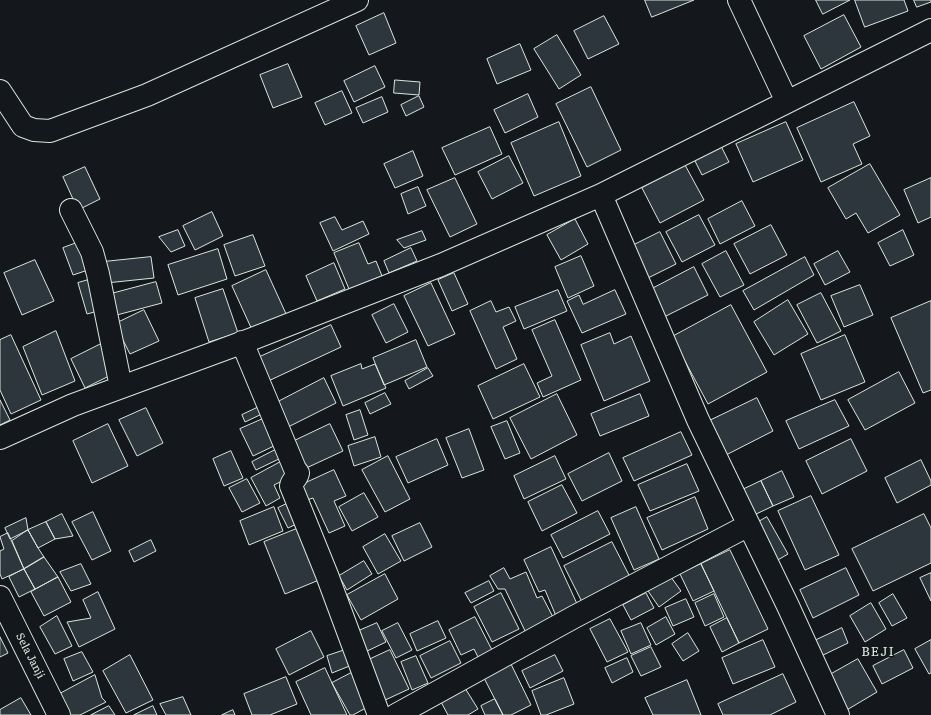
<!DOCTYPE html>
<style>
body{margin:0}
canvas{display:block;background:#14181c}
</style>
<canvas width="931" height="715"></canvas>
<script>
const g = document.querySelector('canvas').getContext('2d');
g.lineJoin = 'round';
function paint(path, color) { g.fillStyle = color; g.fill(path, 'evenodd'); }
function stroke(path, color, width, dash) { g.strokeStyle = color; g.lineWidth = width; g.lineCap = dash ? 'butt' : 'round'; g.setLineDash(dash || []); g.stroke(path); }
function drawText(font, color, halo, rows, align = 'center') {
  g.font = font + ' Literata,serif'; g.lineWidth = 3; g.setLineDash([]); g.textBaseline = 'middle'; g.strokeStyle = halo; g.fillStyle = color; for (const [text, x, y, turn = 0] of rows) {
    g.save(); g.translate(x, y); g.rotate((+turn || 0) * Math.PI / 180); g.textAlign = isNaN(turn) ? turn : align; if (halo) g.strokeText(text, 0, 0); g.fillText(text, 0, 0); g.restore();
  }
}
const building = new Path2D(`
 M645,0H694L652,17Z
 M816,0H850L823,14Z
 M855,0H904L908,11L865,27Z
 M914,0H931V2L917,7Z
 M384,13L396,43L369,55L356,26Z
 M844,15L861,47L821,69L804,36Z
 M604,16L619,44L588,59L574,31Z
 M557,35L581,75L559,89L534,49Z
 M520,44L531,70L497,84L487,59Z
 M288,64L302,97L273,108L260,75Z
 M375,66L385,87L354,102L344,81Z
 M395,80L420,82L419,95L394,93Z
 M591,87L621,150L587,167L556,104Z
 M342,91L352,113L325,125L315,103Z
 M528,94L538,117L505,133L494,110Z
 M419,96L424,107L406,116L401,105Z
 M382,97L388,112L363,123L356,108Z
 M854,102L870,136L853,144L862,164L821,182L797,128Z
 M559,122L581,176L534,196L511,143Z
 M786,122L803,160L753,182L736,144Z
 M490,127L502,154L455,175L442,148Z
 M719,142L729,162L702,175L692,155Z
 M413,151L423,176L395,188L384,164Z
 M509,156L523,183L492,199L478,172Z
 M870,164L900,215L868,233L856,213L846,219L828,188Z
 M685,165L704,200L660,223L642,188Z
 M85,167L100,199L78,210L63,177Z
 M455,178L477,224L450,237L427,190Z
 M931,178V217L918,223L904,190Z
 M418,187L426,206L408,214L401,194Z
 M742,201L755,226L720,244L708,219Z
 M212,212L223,236L195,250L183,226Z
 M699,215L715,245L682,262L666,232Z
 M335,217L342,230L363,221L369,234L333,251L320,223Z
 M575,219L588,244L561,260L547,235Z
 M771,225L787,255L750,274L734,244Z
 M178,230L185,246L171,252L159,237Z
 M903,230L914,255L890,266L878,243Z
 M422,231L426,240L404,248L397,240Z
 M660,232L676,264L648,278L632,246Z
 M253,235L265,266L235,276L224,245Z
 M82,241L91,269L73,275L63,248Z
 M359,243L368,264L376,261L382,276L349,289L334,253Z
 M411,248L417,261L389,273L384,261Z
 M218,249L227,279L178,295L168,265Z
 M726,251L744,285L720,297L702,264Z
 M838,251L850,272L825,285L814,264Z
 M581,256L594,286L568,298L555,267Z
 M151,257L154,278L106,283L103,262Z
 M805,257L814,275L754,310L743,291Z
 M35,260L54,301L22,315L4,273Z
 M334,263L345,289L317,301L306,276Z
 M694,267L708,295L662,318L648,291Z
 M266,270L287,316L253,332L232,286Z
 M454,273L468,304L452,311L438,280Z
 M95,278L105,309L87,314L78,283Z
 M156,282L162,303L113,316L107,295Z
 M431,283L455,334L428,346L404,296Z
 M860,285L873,315L844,327L831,296Z
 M223,289L238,333L209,342L195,298Z
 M558,290L567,311L524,329L515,307Z
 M615,290L626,314L582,333L567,301L579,295L583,304Z
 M821,293L841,331L817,343L797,305Z
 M788,300L808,334L774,355L754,322Z
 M491,301L496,312L509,307L516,321L503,327L517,359L496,369L470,311Z
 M931,301V390L923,393L891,318Z
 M394,304L408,332L386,343L372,315Z
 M731,305L767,372L708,404L672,337Z
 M144,310L159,341L130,354L115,324Z
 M555,320L581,380L543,397L537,383L552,376L532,330Z
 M331,325L341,347L264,383L253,360Z
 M56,331L75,381L42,395L23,347Z
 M610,333L614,344L631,336L650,381L604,401L581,345Z
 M11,335L41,400L11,414L0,390V340Z
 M845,335L865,382L821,400L801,354Z
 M416,340L427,367L384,385L373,358Z
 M107,341L121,370L85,388L71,359Z
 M361,364L362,369L375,364L386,388L343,406L331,376Z
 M524,364L540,397L493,419L478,386Z
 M428,368L433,376L409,389L405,381Z
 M899,372L915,403L865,430L848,400Z
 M324,378L336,403L286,428L274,404Z
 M385,393L391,404L370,414L365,403Z
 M557,394L577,435L531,459L510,418Z
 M640,394L649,416L600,436L591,414Z
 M757,398L773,431L722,457L705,423Z
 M0,400L10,420L0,425Z
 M835,400L849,426L799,449L786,421Z
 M261,406L264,413L245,422L242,415Z
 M146,408L163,443L137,456L119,420Z
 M360,410L368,435L354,440L346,415Z
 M265,418L278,444L253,456L240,429Z
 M507,421L520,453L505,459L491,427Z
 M108,424L128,466L92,483L73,441Z
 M330,424L343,451L302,470L290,443Z
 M469,429L484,470L462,478L446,438Z
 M681,432L692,455L634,481L623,458Z
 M375,437L381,457L354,466L348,446Z
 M437,439L448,465L408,483L396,457Z
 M851,439L867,471L822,494L806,461Z
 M279,448L283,457L256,470L252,462Z
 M231,451L243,478L224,486L213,459Z
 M609,453L622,481L582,501L568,474Z
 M388,456L410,499L385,512L362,470Z
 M555,456L566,479L524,499L514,476Z
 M286,459L294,475L274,485L280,498L266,506L251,478Z
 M921,460L931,481V485L897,503L885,478Z
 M687,464L699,491L650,511L638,485Z
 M334,470L346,496L334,501L345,526L329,533L313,498L304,501L297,487Z
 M782,471L794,497L773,506L761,481Z
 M247,479L260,503L242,512L229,488Z
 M761,481L773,506L752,516L740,491Z
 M562,485L577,513L542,531L528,502Z
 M364,493L378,517L352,531L339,507Z
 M811,496L839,555L805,570L778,511Z
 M695,497L708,529L662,550L647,518Z
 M293,501L303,521L288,528L278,508Z
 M274,507L283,531L249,545L240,521Z
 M636,507L659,559L634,570L611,518Z
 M598,511L610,534L563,558L551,535Z
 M93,512L111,551L92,560L72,522Z
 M62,514L73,536L55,539L46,522Z
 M924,514L931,528V563L873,591L852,549Z
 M767,517L788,554L776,561L755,524Z
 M26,518L28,530L10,539L5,528Z
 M46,522L55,539L38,548L28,530Z
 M420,523L432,547L404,561L392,536Z
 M299,528L319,580L285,594L264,542Z
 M28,530L38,548L44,557L24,569L12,541Z
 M8,533L24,569L2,579L0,574V551L4,549L0,537Z
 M385,534L401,561L378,574L363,547Z
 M151,540L156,551L134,562L129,551Z
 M612,542L630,577L582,602L564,566Z
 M551,547L578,606L556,616L545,590L539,592L524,560Z
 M730,550L768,629L739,643L701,564Z
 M44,557L58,577L35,589L24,569Z
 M364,561L372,574L347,590L339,576Z
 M81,564L91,584L71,591L60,572Z
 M701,564L714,591L693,601L680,574Z
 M504,568L510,579L526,572L537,598L542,596L554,619L526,633L505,589H498L490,576Z
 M846,568L859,595L813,618L800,590Z
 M24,569L35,589L19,597L9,577Z
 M668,573L681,591L659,607L646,588Z
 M931,573V601L920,578Z
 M385,574L398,599L361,620L347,595Z
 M58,577L71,602L44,616L31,592Z
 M489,581L494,591L471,603L465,593Z
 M98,592L115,629L79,647L67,622L91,618L83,600Z
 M501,593L519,629L492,642L474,607Z
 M646,593L654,608L631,620L623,605Z
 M714,594L724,617L705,626L695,603Z
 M893,594L907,618L892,626L879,603Z
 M686,599L694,617L673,626L665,608Z
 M871,603L886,629L865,642L850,616Z
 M57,616L72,646L55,654L40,627Z
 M475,617L492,650L478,657L474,649L461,655L449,630Z
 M666,617L675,634L656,645L647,628Z
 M727,618L739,643L722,652L710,627Z
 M610,619L628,652L607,662L590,629Z
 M438,621L446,638L417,651L410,634Z
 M377,623L386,642L363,653L354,633Z
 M398,623L412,650L396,658L382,631Z
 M641,623L651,645L631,654L621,631Z
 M842,628L848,643L819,657L812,642Z
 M311,631L324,657L289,675L276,649Z
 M688,633L699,651L683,661L672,644Z
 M0,637L8,653L0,657Z
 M763,640L775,667L733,684L722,658Z
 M931,640V673L929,674L915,649Z
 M450,641L461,663L431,678L420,656Z
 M651,647L661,667L641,676L631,656Z
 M351,648L357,663L332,673L327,656Z
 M390,650L409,689L383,701L364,662Z
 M904,650L913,668L882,684L873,666Z
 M82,652L93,672L73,681L64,659Z
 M130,655L153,700L126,713L103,671Z
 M555,655L563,671L530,688L522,671Z
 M416,656L428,683L412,690L401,662Z
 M627,658L633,672L612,683L605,668Z
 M858,659L877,692L845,711L826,677Z
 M510,662L531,705L511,715H503L483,676Z
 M325,668L347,715H311L296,682Z
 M355,671L373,704L353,715H350L332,683Z
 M783,674L796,702L770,715H723L718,704Z
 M95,675L102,698L106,702L80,715H65L54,697Z
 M286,677L297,704L270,715H252L244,694Z
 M564,678L574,704L546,715H541L532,691Z
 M687,680L701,715H653L645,698Z
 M465,688L478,709L468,715H448L441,702Z
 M183,697L191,715H166L160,704Z
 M21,698L31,715H0V710Z
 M495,699L503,715H485L481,706Z
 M109,706L115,715H91Z
 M153,706L157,715H134Z
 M233,710L235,715H222Z`);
paint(building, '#2c363c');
stroke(building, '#d8e6dc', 1);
const street = new Path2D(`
 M739,0L787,102
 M0,91L23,126L34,130L50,131L147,95L357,0
 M601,195L698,420L788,606L838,715
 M71,210L92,252L98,274L121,387
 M242,342L295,469L298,473C297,479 292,480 291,486L327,575L379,715
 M0,438L73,405L252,339L441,265L601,195L931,30
 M0,597L59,715
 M396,715L574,617L749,525`);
stroke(street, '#d8e6dc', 24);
stroke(street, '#14181c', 22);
drawText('11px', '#d8e6dc', '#14181c', [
 ["Sela Janji",30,656,63]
]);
g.letterSpacing = '1px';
drawText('13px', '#d8e6dc', '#14181c', [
 ["BEJI",878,652]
]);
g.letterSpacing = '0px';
</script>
